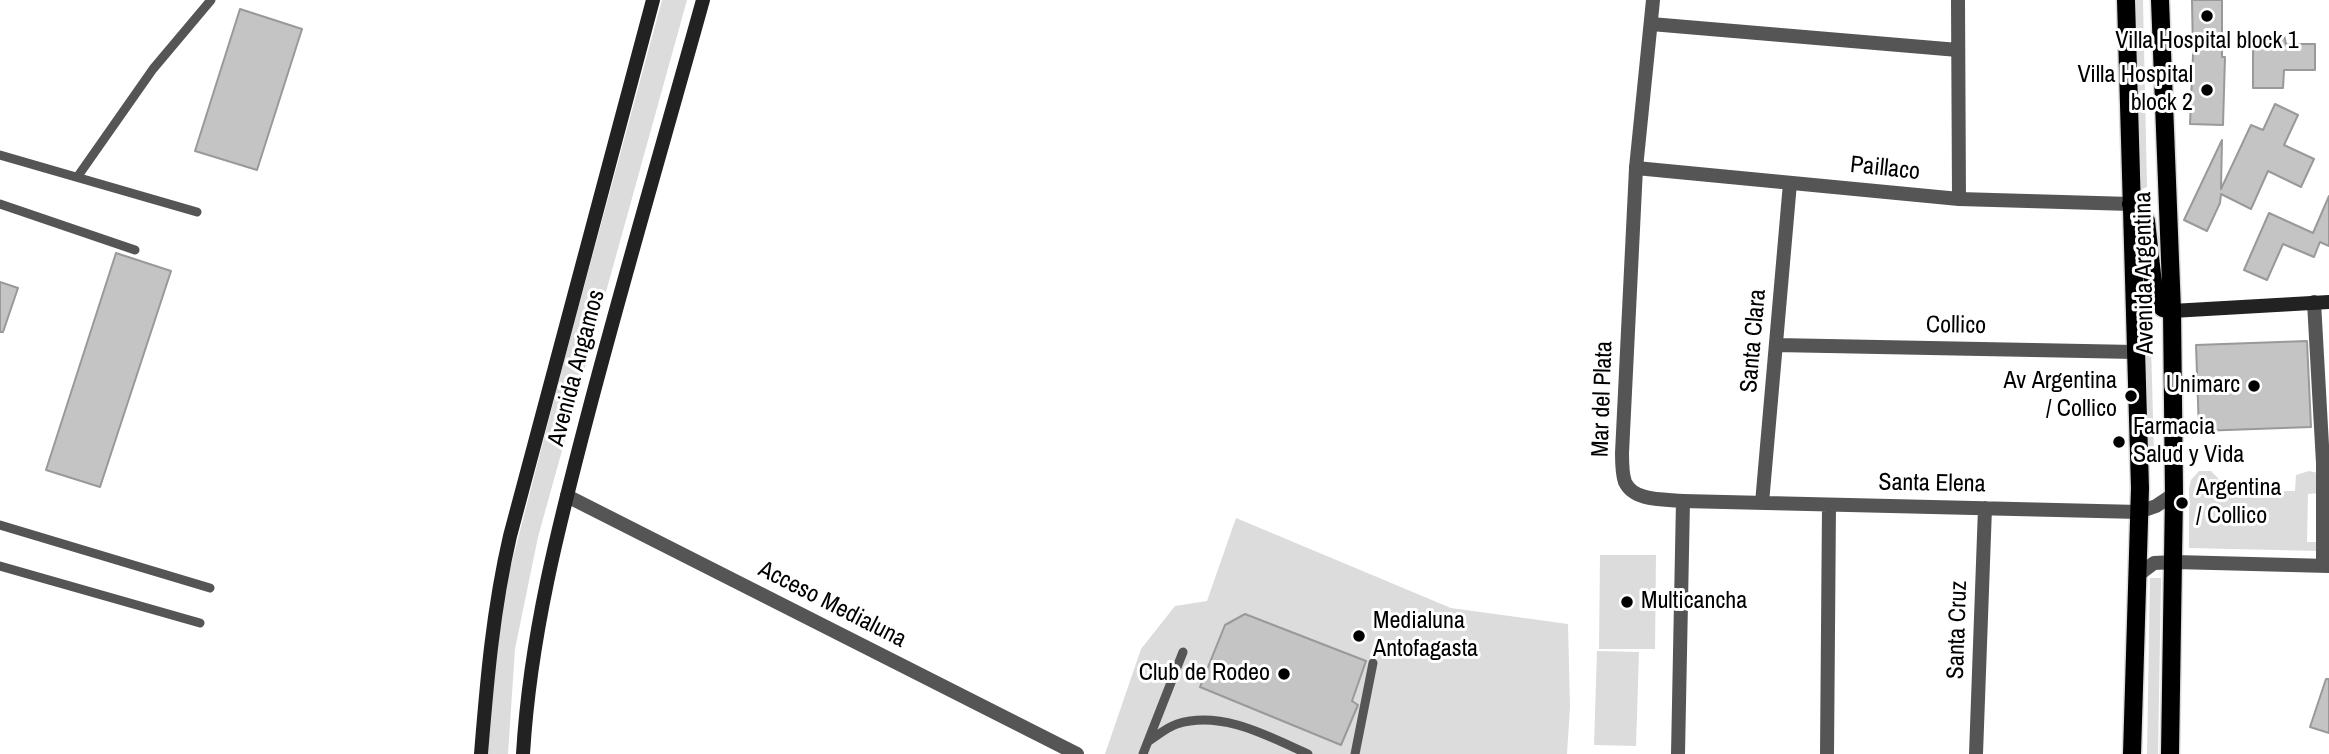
<!DOCTYPE html>
<style>
body{margin:0}
canvas{display:block;background:#fff}
</style>
<canvas width="2329" height="754"></canvas>
<script>
const g = document.querySelector('canvas').getContext('2d');
g.lineJoin = 'round';
function paint(path, color) { g.fillStyle = color; g.fill(path, 'evenodd'); }
function stroke(path, color, width, dash) { g.strokeStyle = color; g.lineWidth = width; g.lineCap = dash ? 'butt' : 'round'; g.setLineDash(dash || []); g.stroke(path); }
function drawText(font, color, halo, rows, align = 'center') {
  g.font = font + ' "Archivo Narrow",sans-serif'; g.lineWidth = 6; g.setLineDash([]); g.textBaseline = 'middle'; g.strokeStyle = halo; g.fillStyle = color; for (const [text, x, y, turn = 0] of rows) {
    g.save(); g.translate(x, y); g.rotate((+turn || 0) * Math.PI / 180); g.textAlign = isNaN(turn) ? turn : align; if (halo) g.strokeText(text, 0, 0); g.fillText(text, 0, 0); g.restore();
  }
}
paint(new Path2D(`
 M662,0H687L538,537L515,649L508,754H488L493,679L506,585L565,357Z
 M2133,0H2143L2147,187L2140,190Z
 M2151,344L2154,453L2143,455L2141,345Z
 M2199,471H2211L2218,478L2219,492L2295,491L2296,475L2309,471L2318,473L2320,493L2308,494L2307,542H2319L2318,551L2189,548V489L2191,480Z
 M1236,518L1451,608L1568,624L1570,707L1567,754H1105L1141,649L1175,606L1207,601Z
 M1600,555H1656L1655,649H1599Z
 M2150,578H2161L2158,754H2147Z
 M1597,651L1639,652L1636,746L1594,745Z`), '#dcdcdc');
const building = new Path2D(`
 M2192,0H2222V57H2225L2223,125L2190,124L2193,55Z
 M240,9L302,29L257,170L195,151Z
 M2253,35H2284L2286,44H2315V70H2284L2283,88H2253Z
 M2275,104L2298,115L2284,145L2314,159L2301,187L2268,171L2251,209L2221,194L2220,203L2207,231L2184,220L2222,140L2221,189L2251,125L2263,130Z
 M2329,196V246L2320,242L2314,257L2283,244L2267,280L2244,270L2269,213L2313,233Z
 M116,253L171,271L100,487L46,470Z
 M0,282L18,288L3,332H0Z
 M2307,341L2311,427L2199,431L2196,345Z
 M1245,614L1366,661L1352,701L1358,705L1341,745L1200,687L1225,625Z
 M2326,679H2329V733L2310,727Z`);
paint(building, '#c4c4c4');
stroke(building, '#999', 2);
const primary = new Path2D(`
 M2126,0L2140,488L2132,754
 M2160,0L2172,311L2174,494L2170,754
 M2131,204L2139,208L2146,221L2155,301L2163,308L2172,311`);
stroke(primary, '#dbdbdb', 21);
stroke(new Path2D(`
 M0,155L197,212
 M78,176L153,69L211,0
 M0,204L135,250
 M0,525L210,588
 M0,566L200,623
 M1149,741C1157,736 1167,727 1177,724C1222,710 1268,736 1308,754
 M1143,754L1183,652
 M1355,754L1373,663`), '#555', 9);
stroke(new Path2D(`
 M1958,0L1959,199
 M1651,24L1958,50
 M1636,168L1959,199L2131,204
 M2314,302L2323,463V565
 M1776,345L2135,352
 M567,496L1077,754
 M1683,501L2139,512L2156,506L2174,494
 M1762,503L1790,183
 M1827,754L1829,505
 M1976,754L1985,508`), '#555', 14);
stroke(new Path2D(`
 M1653,0L1636,168L1622,453C1622,462 1622,474 1625,482C1634,502 1665,499 1683,501L1678,754
 M2138,575L2154,563L2175,562L2329,566`), '#555', 14);
stroke(new Path2D(`
 M2172,311L2329,302
 M481,754C487,680 493,609 510,536L653,0
 M523,754C530,636 559,524 589,410C625,273 665,137 703,0`), '#222', 14);
stroke(primary, '#000', 18);
for (const [x, y, r, color] of [
 [2207,16,7,"#000"],
 [2207,90,7,"#000"],
 [2254,386,7,"#000"],
 [2131,396,7,"#000"],
 [2119,442,7,"#000"],
 [2182,503,7,"#000"],
 [1627,602,7,"#000"],
 [1359,636,7,"#000"],
 [1284,674,7,"#000"]
]) { const dot = new Path2D(); dot.arc(x, y, r, 0, 2 * Math.PI); g.fillStyle = color; g.fill(dot); stroke(dot, '#fff', 2.5); }
drawText('24px', '#000', '#fff', [
 ["Villa Hospital block 1",2207,42,"center"],
 ["Villa Hospital",2193,76],
 ["block 2",2193,104],
 ["Av Argentina",2117,382],
 ["/ Collico",2117,410],
 ["Unimarc",2240,386],
 ["Farmacia",2133,428,"left"],
 ["Salud y Vida",2133,456,"left"],
 ["Argentina",2196,489,"left"],
 ["/ Collico",2196,517,"left"],
 ["Multicancha",1641,602,"left"],
 ["Medialuna",1373,622,"left"],
 ["Antofagasta",1373,650,"left"],
 ["Club de Rodeo",1270,674]
], 'right');
drawText('24px', '#000', '#fff', [
 ["Paillaco",1885,169,6],
 ["Avenida Argentina",2145,273,-91],
 ["Collico",1956,326,1],
 ["Santa Clara",1754,341,-85],
 ["Avenida Angamos",577,368,-75],
 ["Mar del Plata",1603,399,-88],
 ["Santa Elena",1932,484,1],
 ["Acceso Medialuna",832,605,27],
 ["Santa Cruz",1958,630,-88]
]);
</script>
